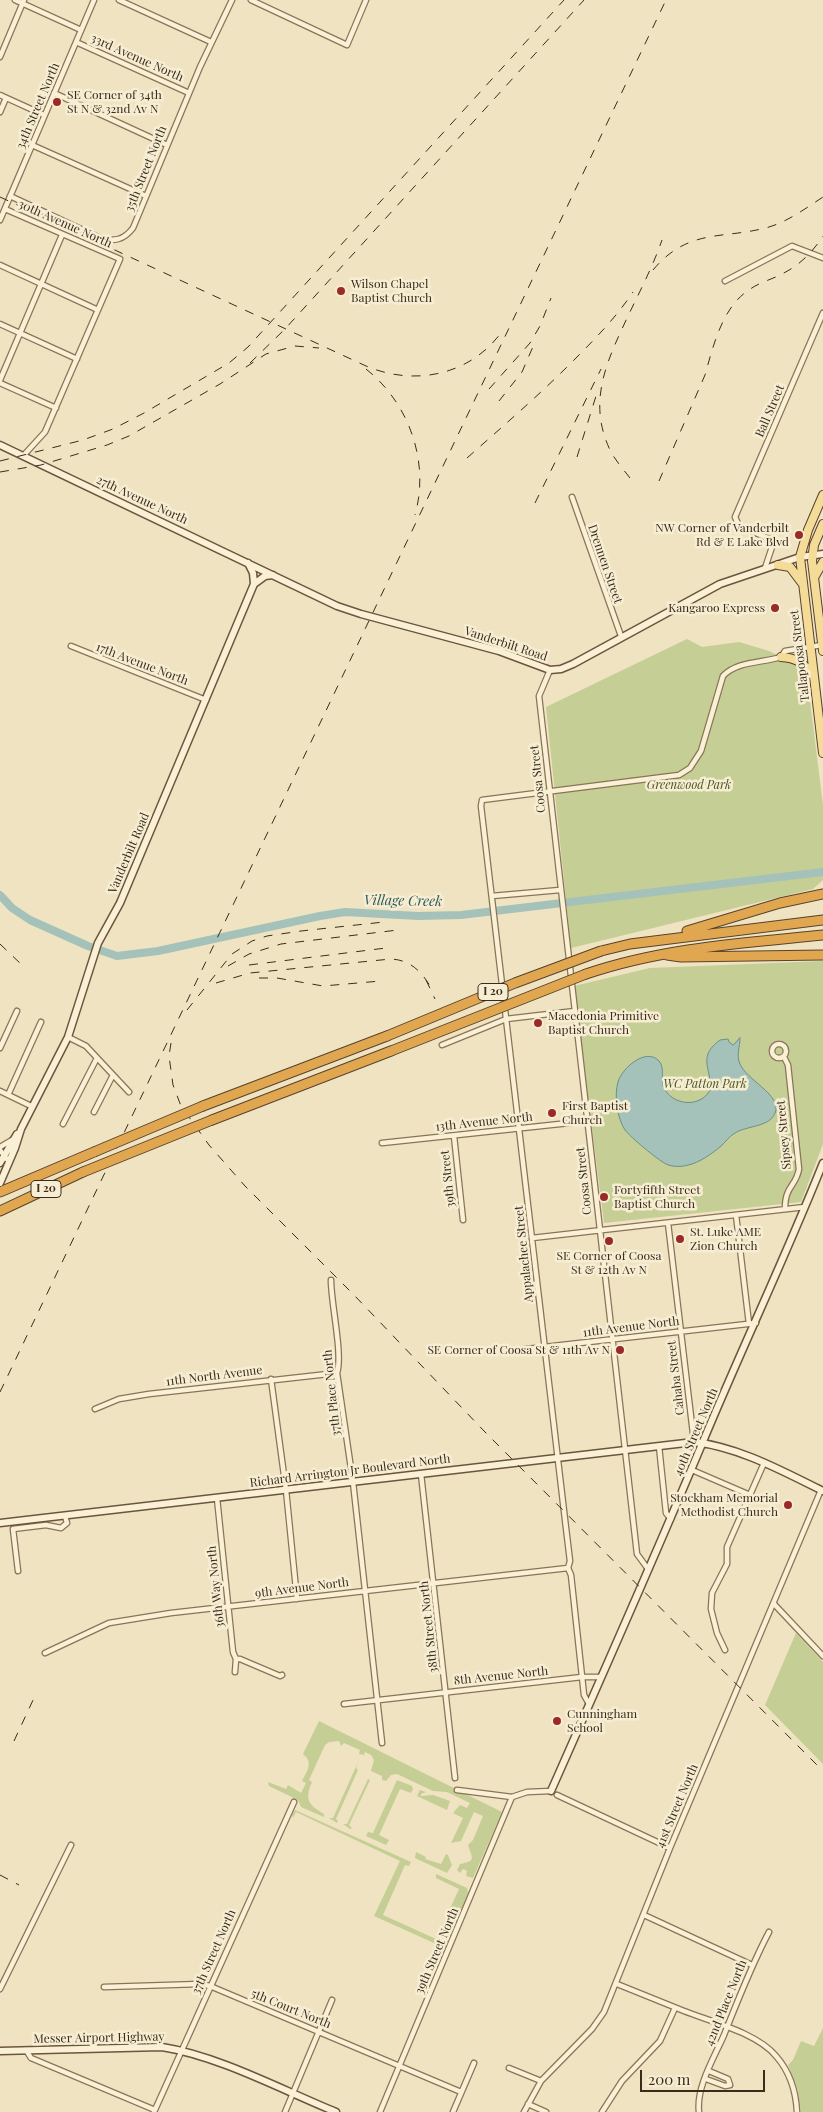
<!DOCTYPE html>
<style>
body{margin:0}
#map{position:relative;width:823px;height:2112px;overflow:hidden;background:#efe3c2;font-family:"Playfair Display",serif}
canvas{display:block}
.scale{position:absolute;left:640px;top:2070px;width:125px;height:22px;box-sizing:border-box;border:2px solid #392c1d;border-top:0;padding-left:6px;font-size:15px;line-height:18px;white-space:nowrap;color:#392c1d;-webkit-text-stroke:4px #f6edd2;paint-order:stroke}
</style>
<div id="map">
<canvas width="823" height="2112"></canvas>
<div class="scale">200 m</div>
</div>
<script>
const g = document.querySelector('canvas').getContext('2d');
g.lineJoin = 'round';
function paint(path, color) { g.fillStyle = color; g.fill(path, 'evenodd'); }
function stroke(path, color, width, dash) { g.strokeStyle = color; g.lineWidth = width; g.lineCap = dash ? 'butt' : 'round'; g.setLineDash(dash || []); g.stroke(path); }
function drawText(font, color, halo, rows, align = 'center') {
  g.font = font + ' "Playfair Display",serif'; g.lineWidth = 5; g.setLineDash([]); g.textBaseline = 'middle'; g.strokeStyle = halo; g.fillStyle = color; for (const [text, x, y, turn = 0] of rows) {
    g.save(); g.translate(x, y); g.rotate((+turn || 0) * Math.PI / 180); g.textAlign = isNaN(turn) ? turn : align; if (halo) g.strokeText(text, 0, 0); g.fillText(text, 0, 0); g.restore();
  }
}
paint(new Path2D(`
 M687,639L702,647L739,642L769,651L806,669L823,805V880L813,889L571,948L546,707Z
 M823,961V1144L801,1202L604,1223L574,986L650,968Z
 M796,1633L823,1662V1764L765,1705Z
 M319,1721L502,1812L473,1878L466,1876L467,1871L463,1869L460,1873L457,1870L460,1864C477,1861 472,1858 468,1845L473,1840L483,1816L474,1812L461,1841L451,1843L463,1818L453,1813L460,1805L467,1808L470,1803L447,1792L433,1791L397,1774L391,1775L386,1781L382,1780V1776L371,1771L374,1760L371,1755L365,1752L364,1755L359,1754L360,1750L344,1743L341,1746L339,1741L329,1742L325,1745L309,1780L312,1782C304,1800 309,1805 324,1814V1817L301,1807L298,1800L269,1786L268,1782L286,1789L288,1785L301,1793L306,1783L302,1781C307,1771 314,1763 303,1754Z
 M359,1760L356,1768L358,1770L336,1819L338,1821L337,1823L329,1818H333Z
 M368,1779L370,1780L349,1825L352,1828L350,1829L343,1824H347Z
 M397,1780L412,1786L413,1789L411,1793L400,1789L379,1835L389,1840L386,1845L366,1836L368,1832L373,1833Z
 M420,1790L426,1792L421,1794V1796L433,1795L450,1801L447,1810L417,1796Z
 M295,1810L411,1862L409,1866L405,1865L383,1915L436,1939L459,1889L436,1878V1874L467,1888L468,1893L445,1948L374,1916L400,1861L296,1812L293,1818L292,1815Z
 M416,1852L426,1857L425,1859L441,1864L446,1854L448,1855L452,1865L447,1873L415,1858Z
 M823,2028V2112H801L797,2087L788,2065L793,2060L801,2041L814,2046Z`), '#c5ce95');
const water = new Path2D(`
 M740,1038C740,1047 736,1055 740,1064C747,1080 778,1093 776,1110C772,1128 747,1125 735,1133C729,1136 726,1142 721,1146C713,1153 699,1163 688,1165C682,1167 672,1167 666,1164C658,1160 630,1137 625,1130C617,1118 614,1095 618,1082C622,1068 646,1047 659,1061C666,1069 659,1081 665,1090C676,1107 703,1107 711,1088C710,1067 698,1056 720,1040L728,1039L729,1042L733,1045Z`);
paint(water, '#a4c2ba');
stroke(water, '#6b9088', 1);
stroke(new Path2D(`
 M0,895L12,908L30,920L88,946L117,956L158,951L320,916L345,912L418,916L461,915L823,872`), '#a4c2ba', 8);
const street = new Path2D(`
 M15,0L81,30
 M119,0L211,42
 M251,0L347,45L366,0
 M76,42L189,93
 M0,57L24,0
 M54,93L167,145
 M0,95L44,115
 M0,112L6,98
 M32,145L146,196
 M10,196L100,238C114,242 124,240 133,228L200,67L232,0
 M5,209L120,259L45,432L23,456
 M0,220L94,0
 M0,265L98,310
 M725,281L792,246L823,258
 M0,324L77,359
 M0,380L62,235
 M0,383L56,408
 M572,497L621,636
 M765,568L772,547L770,539L739,526L735,517L823,313
 M71,646L206,700
 M550,670L539,696L637,1554L648,1569
 M492,896L560,890
 M68,1037L86,1046L129,1092
 M772 1051a7 7 0 1 1 14 0a7 7 0 1 1-14 0Z
 M442,1045L506,1019L575,1011
 M0,1048L17,1011
 M784,1057L788,1065L799,1169C796,1187 785,1185 785,1209
 M0,1091L31,1106
 M8,1095L41,1022
 M94,1112L113,1075
 M63,1124L97,1058
 M454,1136L463,1220
 M382,1143L588,1121
 M0,1147L12,1140
 M0,1150L9,1162
 M736,1215L749,1324
 M668,1223L694,1442
 M532,1238L805,1207
 M331,1280C331,1304 343,1354 337,1373L353,1482L382,1743
 M509,1351L756,1323
 M271,1379L286,1490L297,1599
 M95,1409L119,1399L149,1394L337,1373
 M659,1446L666,1513L671,1519
 M692,1470L750,1495
 M421,1474L455,1778
 M217,1498L233,1652L236,1659L235,1672
 M18,1571L13,1529L46,1525L61,1528L67,1523L65,1516
 M774,1604L823,1656
 M725,1650L717,1633L711,1609L712,1593L727,1564V1547L764,1463
 M45,1653L109,1623L171,1613L568,1568
 M236,1659H240L280,1676L282,1675
 M344,1704L582,1677H601
 M589,1704L584,1695L571,1575L568,1568L570,1561L566,1528L481,806L482,800L679,775L690,768L701,751L723,676C737,661 762,663 781,657L785,651L822,645
 M457,1790L512,1797L527,1792L551,1791
 M557,1795L670,1848
 M644,1915L752,1965
 M617,1984C639,1993 662,2002 684,2011C712,2022 757,2033 776,2056C790,2072 796,2092 797,2112
 M104,1987L200,1984L210,1986L461,2092
 M0,1989L71,1845
 M26,2050L31,2058L155,2110
 M509,2068L541,2081
 M706,2079L725,2086L730,2085L728,2079L709,2071
 M528,2104L546,2112
 M154,2112L294,1802
 M285,2112L332,2000
 M380,2112L512,1797
 M453,2112L474,2063
 M524,2112L541,2081L592,2029L604,2012L670,1848L821,1490
 M602,2112L622,2081L660,2041L675,2008
 M699,2112C696,2087 714,2058 724,2035C738,2000 751,1966 769,1932`);
const secondary = new Path2D(`
 M0,445L337,606L361,614L499,651L550,670L561,669L573,664L720,584L800,557L823,554
 M254,584L265,576L273,575
 M0,1163L17,1134
 M0,1183L15,1148L21,1129L68,1037L98,943L120,903L254,584L253,573L248,563
 M0,1523L694,1442C739,1447 782,1471 823,1491
 M551,1791C602,1676 653,1561 702,1444C741,1350 785,1258 823,1163
 M0,2051L162,2047C219,2056 282,2090 336,2112`);
const primary = new Path2D(`
 M823,495L808,530L800,557L823,753
 M823,524L814,545L812,561L823,651
 M778,565L790,567L802,583
 M815,576L823,562
 M781,657C796,658 803,662 812,675`);
const highway = new Path2D(`
 M687,931L780,903L823,894
 M601,951L630,944L823,920
 M667,955L681,957L823,955
 M586,974C662,948 743,943 823,935
 M203,1106L387,1036
 M212,1120L391,1051
 M0,1192L94,1152
 M0,1211L83,1172`);
stroke(street, '#897458', 7);
stroke(secondary, '#6b553c', 9);
stroke(primary, '#57422d', 10);
stroke(highway, '#57422d', 11);
stroke(street, '#faf0d5', 4.5);
stroke(secondary, '#faf0d5', 6);
stroke(primary, '#f4db98', 8);
stroke(highway, '#e1a750', 9);
stroke(new Path2D(`
 M0,197L366,366C415,387 472,375 503,330
 M653,270C689,227 724,240 769,227C789,221 806,208 823,197
 M250,363L285,329L584,0
 M366,369C409,403 430,462 415,515
 M489,389L530,343L540,326L551,298
 M499,401L522,372L535,342
 M577,457L596,396
 M467,458C502,427 537,397 570,364C593,341 615,319 633,292
 M0,461L83,440L113,429L144,413L229,363L248,347L564,0
 M0,472L41,465L107,445L129,436L220,384L266,354L295,346L319,348
 M630,478C623,469 615,460 610,450C587,401 607,361 628,316C640,291 653,266 662,240
 M659,481L705,375C713,347 722,307 749,290C758,283 770,280 780,275C799,266 812,253 823,236
 M535,503L601,369
 M0,944L23,966
 M249,965L386,948
 M228,966L249,954L281,944L398,930
 M259,978H277L323,986L381,981
 M426,980L435,999
 M216,983L250,973L391,959C410,960 421,971 430,986
 M187,1010L232,954L252,941L267,936L301,931L384,922
 M171,1043L169,1056L173,1085L181,1106L209,1145L245,1186L354,1295L485,1432L823,1771
 M0,1392L666,0
 M14,1741L34,1698
 M0,1875L19,1885`), '#392c1d', 1, [9, 9]);
const highwayBridge = new Path2D(`
 M387,1036L515,983L601,951
 M391,1051L586,974
 M94,1152L203,1106
 M83,1172L212,1120`);
stroke(highwayBridge, '#57422d', 11, []);
stroke(highwayBridge, '#e1a750', 9);
for (const [x, y, r, color] of [
 [57,102,5,"#9a2a27"],
 [341,291,5,"#9a2a27"],
 [799,535,5,"#9a2a27"],
 [775,608,5,"#9a2a27"],
 [538,1023,5,"#9a2a27"],
 [552,1113,5,"#9a2a27"],
 [604,1197,5,"#9a2a27"],
 [680,1239,5,"#9a2a27"],
 [609,1241,5,"#9a2a27"],
 [620,1350,5,"#9a2a27"],
 [788,1505,5,"#9a2a27"],
 [557,1721,5,"#9a2a27"]
]) { const dot = new Path2D(); dot.arc(x, y, r, 0, 2 * Math.PI); g.fillStyle = color; g.fill(dot); stroke(dot, '#f6edd2', 2); }
for (const [x, y, w] of [
 [493,992,30],
 [46,1189,30]
]) { const box = new Path2D(); box.roundRect(x - w / 2, y - 8.5, w, 17, 4); g.fillStyle = '#f6edd2'; g.fill(box); stroke(box, '#392c1d', 1); }
drawText('bold 11px', '#392c1d', null, [
 ["I 20",493,992],
 ["I 20",46,1189]
]);
drawText('12px', '#392c1d', '#f6edd2', [
 ["33rd Avenue North",137,58,24],
 ["34th Street North",38,106,-67],
 ["35th Street North",146,169,-68],
 ["30th Avenue North",65,224,24],
 ["Ball Street",770,411,-67],
 ["27th Avenue North",142,500,25],
 ["Drennen Street",605,564,71],
 ["Vanderbilt Road",506,644,18],
 ["Tallapoosa Street",800,656,-97],
 ["17th Avenue North",142,664,21],
 ["Coosa Street",538,779,-96],
 ["Vanderbilt Road",129,853,-67],
 ["13th Avenue North",484,1122,-6],
 ["Sipsey Street",784,1135,-95],
 ["39th Street",448,1179,-96],
 ["Coosa Street",584,1181,-96],
 ["Appalachee Street",524,1254,-96],
 ["11th Avenue North",631,1327,-7],
 ["11th North Avenue",214,1376,-7],
 ["Cahaba Street",676,1378,-97],
 ["37th Place North",332,1393,-96],
 ["40th Street North",696,1432,-67],
 ["Richard Arrington Jr Boulevard North",350,1471,-7],
 ["36th Way North",216,1587,-96],
 ["9th Avenue North",302,1588,-7],
 ["38th Street North",429,1627,-96],
 ["8th Avenue North",501,1676,-6],
 ["41st Street North",677,1806,-67],
 ["39th Street North",437,1951,-67],
 ["37th Street North",214,1952,-66],
 ["42nd Place North",726,2003,-68],
 ["5th Court North",291,2009,22],
 ["Messer Airport Highway",99,2038,-1]
]);
drawText('12px', '#392c1d', '#f6edd2', [
 ["SE Corner of 34th",67,95],
 ["St N & 32nd Av N",67,109],
 ["Wilson Chapel",351,284],
 ["Baptist Church",351,298],
 ["NW Corner of Vanderbilt",789,528,"right"],
 ["Rd & E Lake Blvd",789,542,"right"],
 ["Kangaroo Express",765,608,"right"],
 ["Macedonia Primitive",548,1016],
 ["Baptist Church",548,1030],
 ["First Baptist",562,1106],
 ["Church",562,1120],
 ["Fortyfifth Street",614,1190],
 ["Baptist Church",614,1204],
 ["St. Luke AME",690,1232],
 ["Zion Church",690,1246],
 ["SE Corner of Coosa",609,1256,"center"],
 ["St & 12th Av N",609,1270,"center"],
 ["SE Corner of Coosa St & 11th Av N",610,1350,"right"],
 ["Stockham Memorial",778,1498,"right"],
 ["Methodist Church",778,1512,"right"],
 ["Cunningham",567,1714],
 ["School",567,1728]
], 'left');
drawText('italic 12px', '#475623', '#f6edd2', [
 ["Greenwood Park",689,785],
 ["WC Patton Park",705,1084]
]);
drawText('italic 14px', '#2c5958', '#f6edd2', [
 ["Village Creek",403,901,1]
]);
</script>
